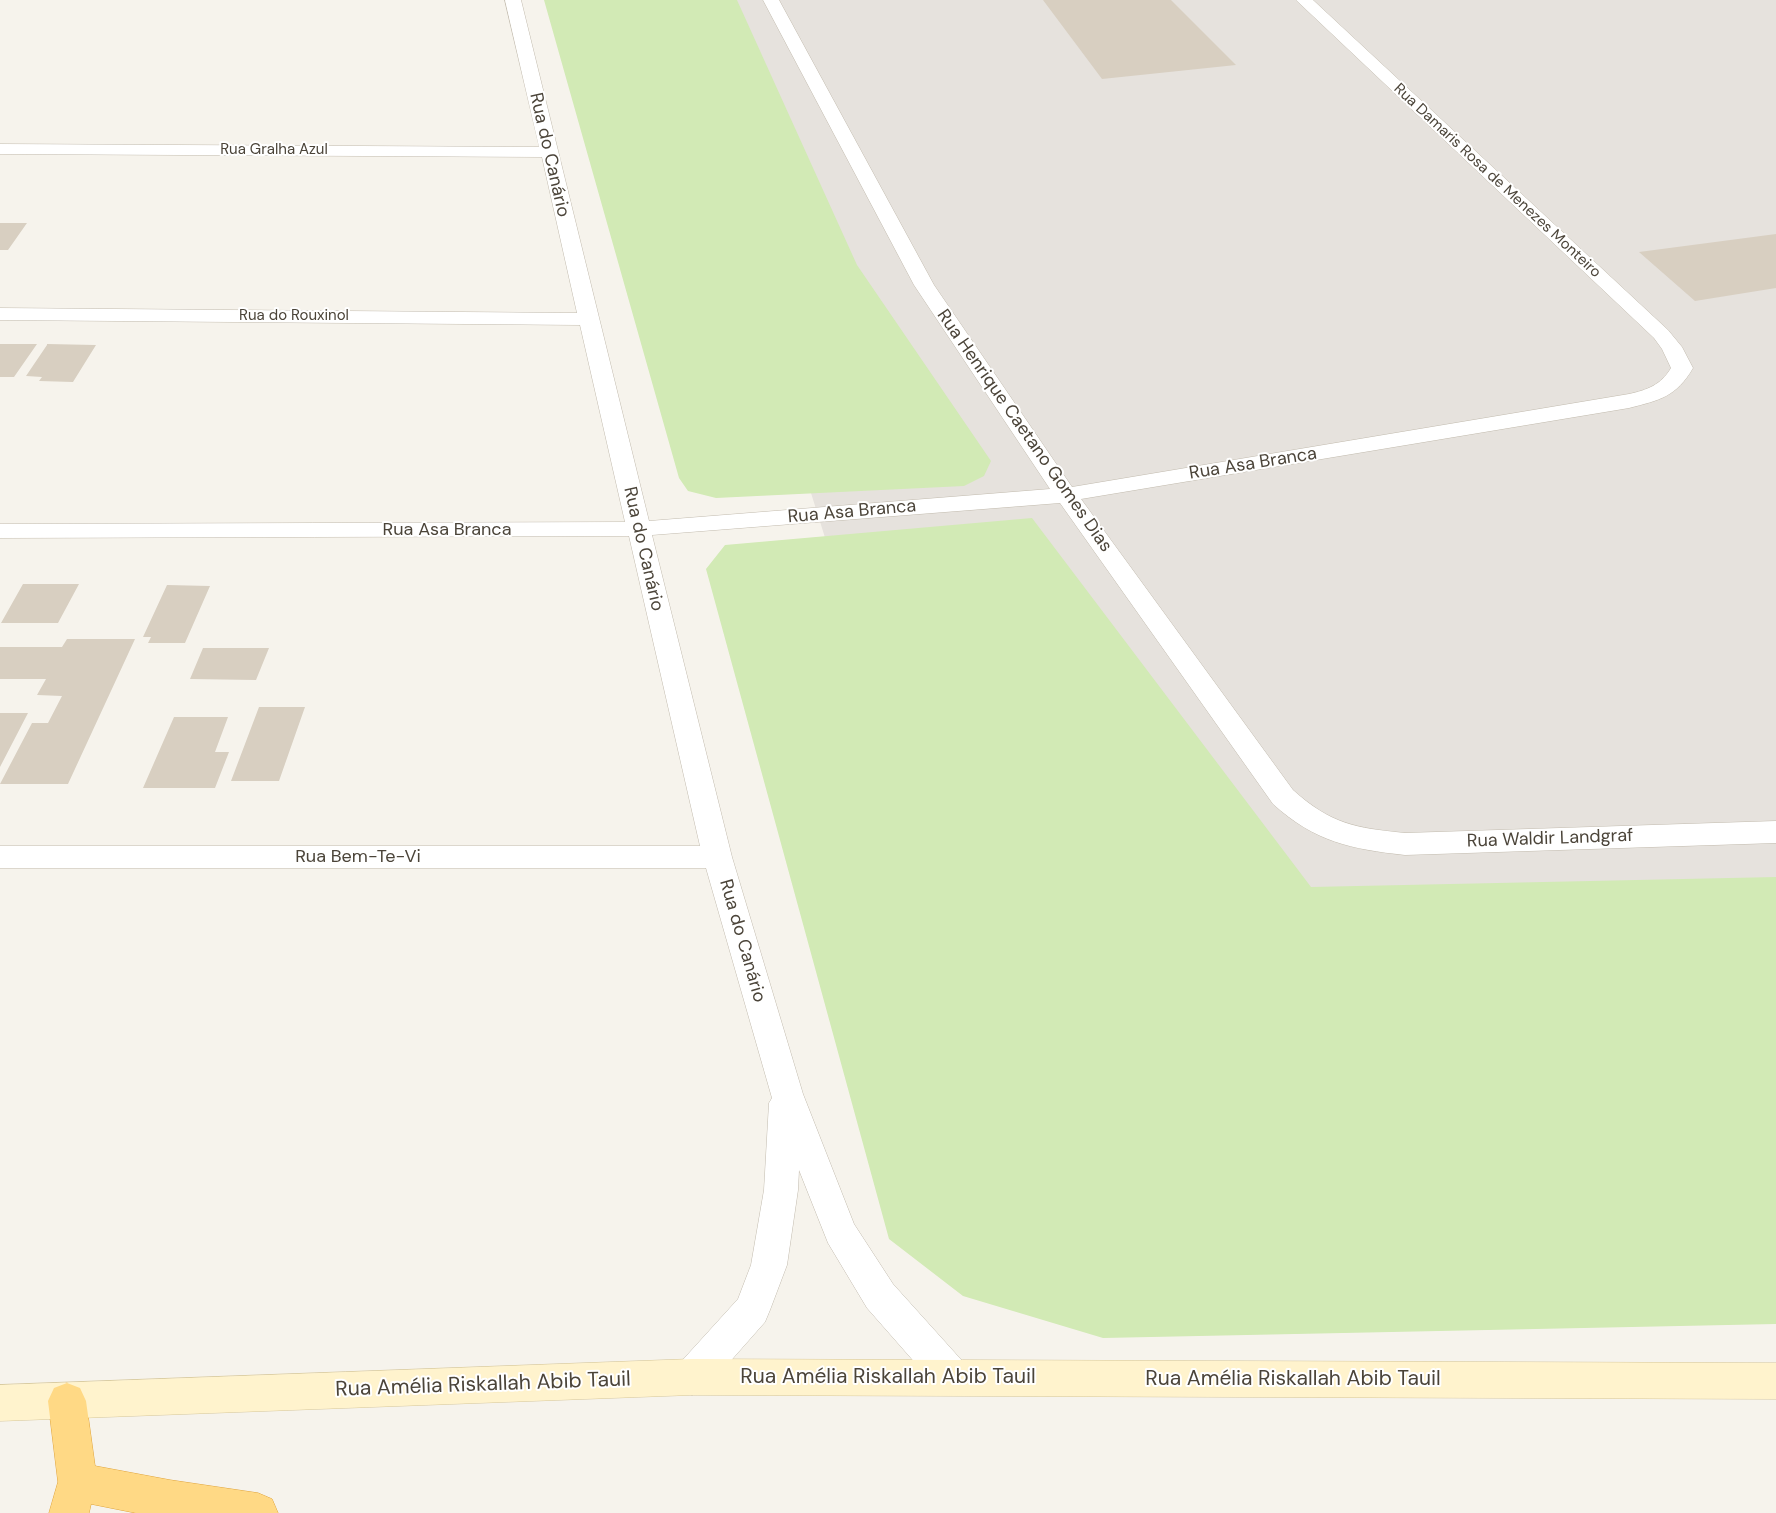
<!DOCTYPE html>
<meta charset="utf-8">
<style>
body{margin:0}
canvas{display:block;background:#f6f3ec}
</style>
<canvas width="1776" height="1513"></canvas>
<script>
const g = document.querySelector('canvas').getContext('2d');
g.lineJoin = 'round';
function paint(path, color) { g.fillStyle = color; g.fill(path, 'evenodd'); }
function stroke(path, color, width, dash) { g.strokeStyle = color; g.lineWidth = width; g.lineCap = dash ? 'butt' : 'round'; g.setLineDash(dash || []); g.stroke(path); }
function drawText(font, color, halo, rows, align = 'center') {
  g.font = font + ' "DM Sans",sans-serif'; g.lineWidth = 4; g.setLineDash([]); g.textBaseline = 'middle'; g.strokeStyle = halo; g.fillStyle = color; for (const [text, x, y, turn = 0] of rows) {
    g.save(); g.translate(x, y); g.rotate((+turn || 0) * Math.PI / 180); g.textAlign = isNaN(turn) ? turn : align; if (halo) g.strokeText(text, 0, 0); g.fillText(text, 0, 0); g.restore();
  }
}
paint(new Path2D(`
 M656,0H1776V1275L1054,1266Z`), '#e6e2dd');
paint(new Path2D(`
 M544,0H737L857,265L991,461L984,476L964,486L716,498L688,491L679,478Z
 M1032,518L1311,887L1776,877V1324L1103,1338L963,1296L889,1239L706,569L725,545Z`), '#d2eab5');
paint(new Path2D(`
 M1043,0H1171L1236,65L1102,79Z
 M0,223H27L8,250H0Z
 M1776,234V288L1695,301L1639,252Z
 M0,344H37L14,377H0Z
 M47,345V344L96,345L73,382L39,381L42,377L26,376Z
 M23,584H79L58,623H1Z
 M167,585L210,586L185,643H148L151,637H143Z
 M67,639H135L68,784H0L32,723H48L62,696L37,695L46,679H0V647H62Z
 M203,648H269L256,680L190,679Z
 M259,707H305L279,781H231Z
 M0,713H28L0,767Z
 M174,717H228L215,752H229L215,788H143Z`), '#d8cfc1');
const minor = new Path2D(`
 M505,0H521L649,521L1050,489L914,285L763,0H779L934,285L1072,487L1629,394C1647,390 1661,385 1671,368L1662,349L1654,338L1296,0H1313L1668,330L1682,347L1693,368C1676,397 1660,400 1629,408L1081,499L1293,790C1331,824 1355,828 1405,833L1776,821V843L1405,855C1351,849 1315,842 1273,804L1060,503L652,535L732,857L803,1094L854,1224L893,1284L965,1364L971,1377L965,1390L952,1395L939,1390L867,1308L828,1243L799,1170L798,1190L787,1265L770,1310L765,1322L705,1390L692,1395L679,1390L673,1377L679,1364L738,1299L751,1265L764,1190L769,1103L772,1098L706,868H0V846H700L629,536L0,538V524L625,522L580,325L0,320V308L577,313L542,157L0,154V144L539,147Z`);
const secondary = new Path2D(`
 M692,1359L1776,1363V1399L692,1395L0,1421V1385Z`);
const trunk = new Path2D(`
 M67,1383L80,1388L86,1401L95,1466L170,1480L258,1493L272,1499L278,1513H136L91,1504L89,1513H49L58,1482L48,1401L54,1388Z`);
stroke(minor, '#c2bbae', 1);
stroke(secondary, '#d6c79b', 1);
stroke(trunk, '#e0a43c', 1);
paint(minor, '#fff');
paint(secondary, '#fff3cd');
paint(trunk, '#ffd985');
drawText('15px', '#4b4439', '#fff', [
 ["Rua Gralha Azul",274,150],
 ["Rua Damaris Rosa de Menezes Monteiro",1497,181,43],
 ["Rua do Rouxinol",294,316]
]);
drawText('18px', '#4b4439', '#fff', [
 ["Rua do Canário",549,155,77],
 ["Rua Henrique Caetano Gomes Dias",1024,431,55],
 ["Rua Asa Branca",1253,464,-9],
 ["Rua Asa Branca",852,512,-5],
 ["Rua Asa Branca",447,530],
 ["Rua do Canário",643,549,77],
 ["Rua Waldir Landgraf",1550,839,-2],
 ["Rua Bem-Te-Vi",358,857],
 ["Rua do Canário",742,941,74]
]);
drawText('21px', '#4b4439', '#fff', [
 ["Rua Amélia Riskallah Abib Tauil",888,1377],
 ["Rua Amélia Riskallah Abib Tauil",1293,1379],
 ["Rua Amélia Riskallah Abib Tauil",483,1385,-2]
]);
</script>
